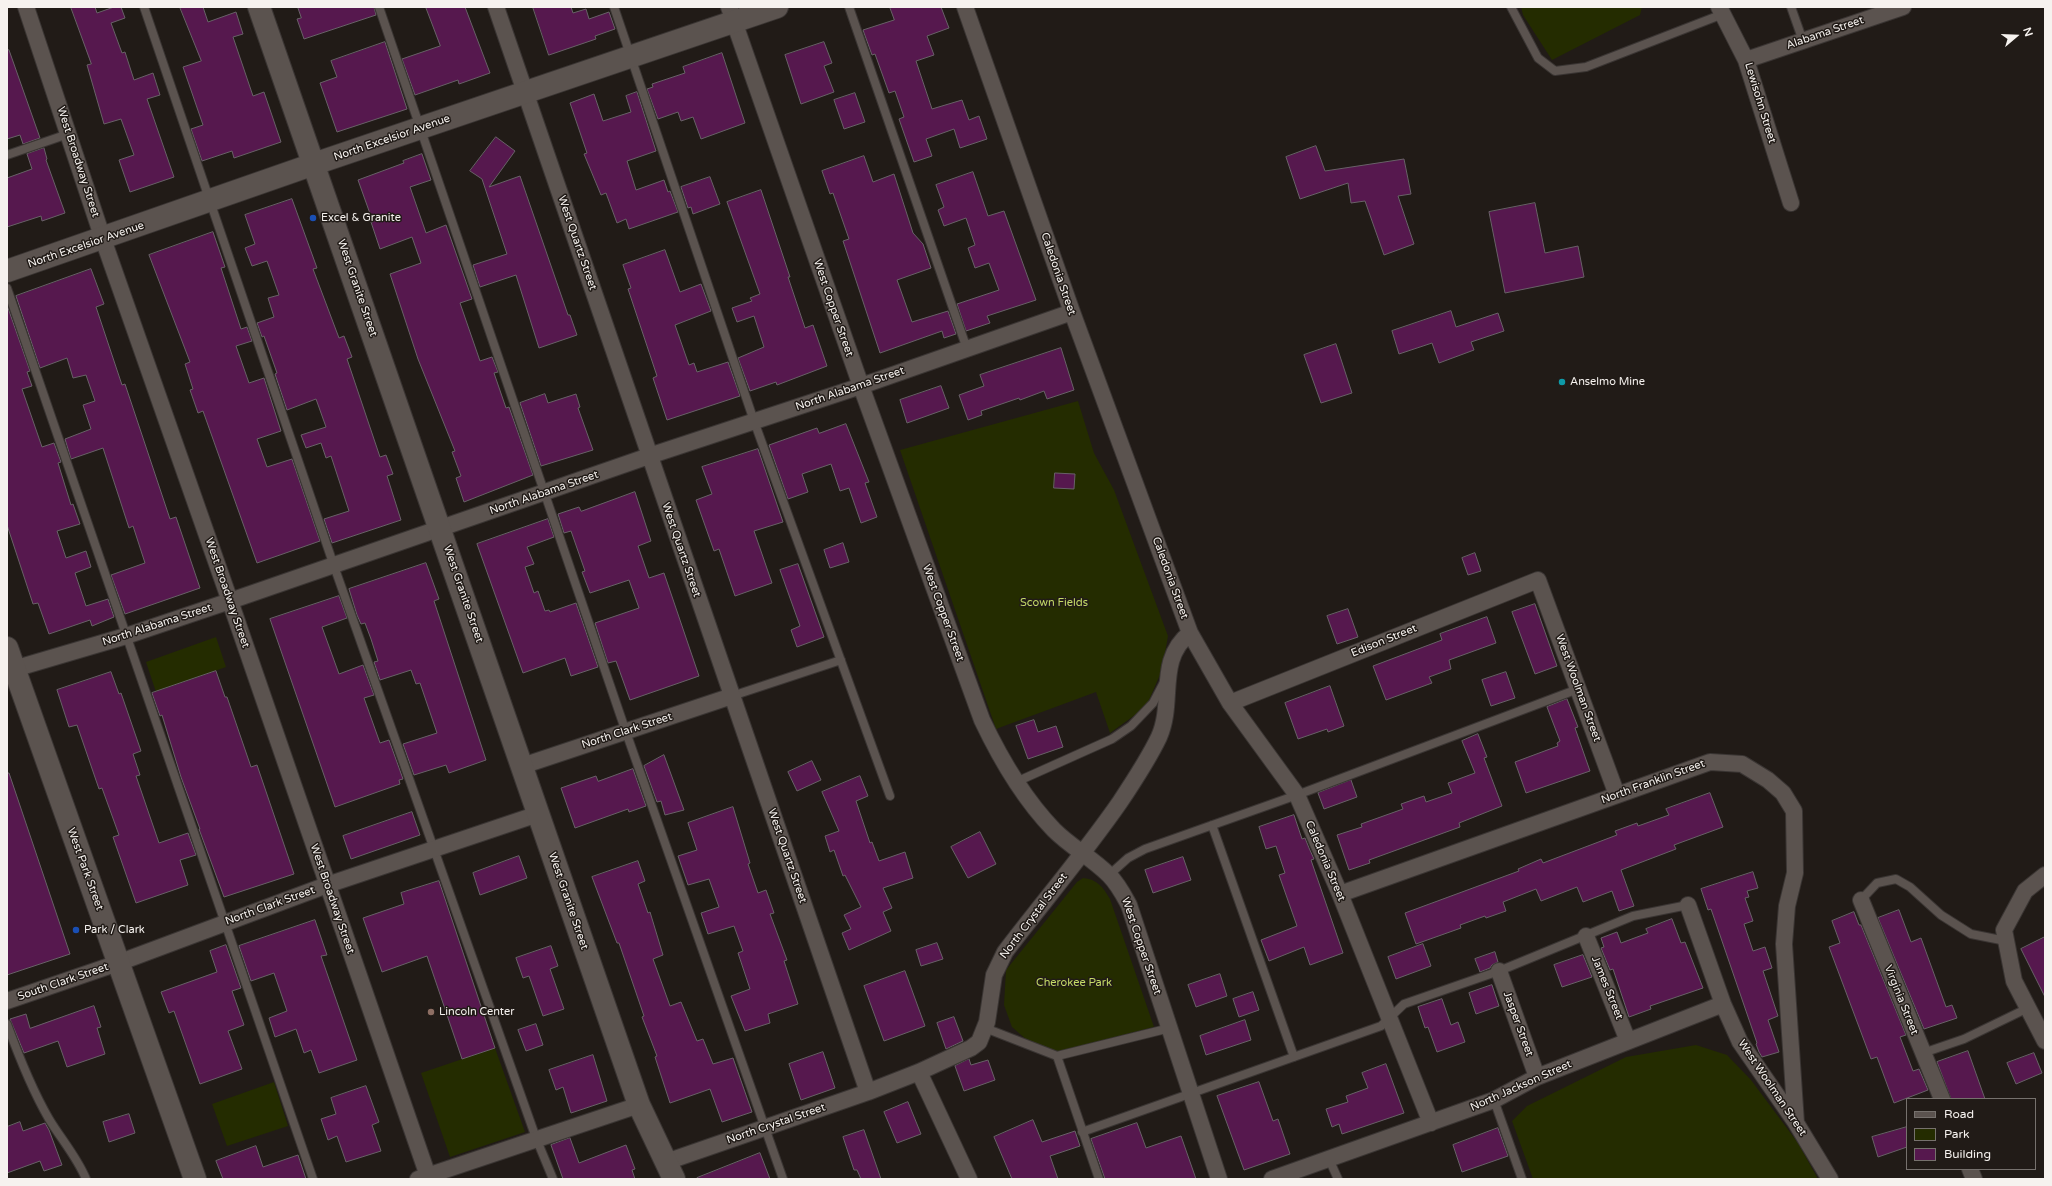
<!DOCTYPE html>
<style>
body{margin:0}
#map{position:relative;width:2052px;height:1186px;overflow:hidden;background:#211b17;font-family:"Varela Round",sans-serif}
canvas{display:block}
.frame{position:absolute;inset:0;border:8px solid #f6f2ef;pointer-events:none}
.legend{position:absolute;left:1906px;top:1098px;width:130px;height:72px;box-sizing:border-box;background:#211b17;border:1px solid #76716d;margin:0;padding:5px 7px;list-style:none;font-size:12px;color:#f6f2ef}
.legend li{display:flex;align-items:center;gap:8px;height:20px}
.legend b{width:20px;border:1px solid #76716d}
.north{position:absolute;left:1996px;top:16px;width:40px;height:40px;-webkit-text-stroke:3px #211b17;paint-order:stroke;rotate:71deg;font-size:11px;font-weight:700;line-height:16px;text-align:center;color:#f6f2ef}
.north::after{content:'';display:block;margin:auto;width:14px;height:18px;background:#f6f2ef;clip-path:polygon(50% 0,100% 100%,50% 72%,0 100%)}
</style>
<div id="map">
<canvas width="2052" height="1186"></canvas>
<div class="frame"></div>
<ul class="legend">
<li><b style="height:5px;background:#5b534f"></b>Road</li>
<li><b style="height:11px;background:#242c00"></b>Park</li>
<li><b style="height:11px;background:#56184e"></b>Building</li>
</ul>
<div class="north">N</div>
</div>
<script>
const g = document.querySelector('canvas').getContext('2d');
g.lineJoin = 'round';
function paint(path, color) { g.fillStyle = color; g.fill(path, 'evenodd'); }
function stroke(path, color, width, dash) { g.strokeStyle = color; g.lineWidth = width; g.lineCap = dash ? 'butt' : 'round'; g.setLineDash(dash || []); g.stroke(path); }
function drawText(font, color, halo, rows, align = 'center') {
  g.font = font + ' "Varela Round",sans-serif'; g.lineWidth = 3; g.setLineDash([]); g.textBaseline = 'middle'; g.strokeStyle = halo; g.fillStyle = color; for (const [text, x, y, turn = 0] of rows) {
    g.save(); g.translate(x, y); g.rotate((+turn || 0) * Math.PI / 180); g.textAlign = isNaN(turn) ? turn : align; if (halo) g.strokeText(text, 0, 0); g.fillText(text, 0, 0); g.restore();
  }
}
paint(new Path2D(`
 M1521,7H1642L1640,15L1552,60L1523,15Z
 M1078,401L1094,453L1114,490L1168,636L1162,670L1146,707L1110,733L1096,692L996,729L900,450Z
 M216,637L226,667L156,692L146,662Z
 M1083,878C1097,879 1103,887 1110,899L1154,1027L1057,1052L1028,1041L1012,1027L1004,1005L1006,970L1077,882Z
 M1696,1045L1727,1055L1751,1080L1798,1143L1818,1179H1533L1512,1121L1527,1106L1626,1057Z
 M495,1048L525,1132L450,1157L421,1073Z
 M274,1082L288,1126L227,1146L212,1104Z`), '#242c00');
const building = new Path2D(`
 M71,7H95L97,13L114,7H121L125,18L111,23L122,53L125,52L134,80L153,73L160,95L147,99L174,177L130,192L119,160L134,155L121,119L104,124L87,65L91,64Z
 M180,7H203L208,22L236,12L243,34L233,37L253,96L264,92L281,142L234,158L232,151L202,161L191,129L203,125L183,67L201,61Z
 M298,7H374L376,15L304,39L297,19L301,18Z
 M426,7H465L490,73L459,84L458,80L415,95L402,59L440,46Z
 M533,7H571L573,13L586,9L589,19L609,12L615,29L595,36L596,39L549,55Z
 M890,7H941L949,28L927,36L934,55L916,61L932,109L962,100L969,120L979,116L987,139L960,148L954,129L926,139L932,156L914,162L899,119L904,117L895,91L889,93L875,54L872,55L863,30L894,20Z
 M385,42L407,109L337,132L320,83L337,77L331,61Z
 M824,42L832,63L824,66L834,92L801,104L785,55Z
 M9,50L40,138L23,144L20,135L7,139V51Z
 M722,53L745,123L701,139L693,117L681,121L678,112L658,119L647,89L653,87L652,84L685,73L683,67Z
 M637,92L656,151L627,161L636,190L664,180L668,192L670,191L678,212L629,229L626,219L617,223L606,193L601,195L584,154L587,153L570,103L594,94L603,121L631,112L626,96Z
 M855,93L865,122L844,129L834,100Z
 M496,137L515,151L489,187L520,176L568,315H570L577,335L539,348L516,275L480,287L473,265L507,254L482,179L470,171Z
 M1316,146L1325,171L1404,159L1411,194L1398,196L1414,244L1384,255L1365,201L1351,203L1348,183L1300,199L1286,157Z
 M44,148L47,159L46,160L65,213L42,221L41,216L7,227V178L32,169L27,154Z
 M422,154L431,180L410,187L426,233L446,225L472,299L460,303L480,361L492,357L498,372L494,373L506,408L509,407L533,475L464,502L456,478L461,476L452,452L455,451L418,359L390,274L421,263L412,237L380,249L371,222H373L358,180L404,163L403,161Z
 M864,156L873,182L894,174L913,233L923,244L931,268L897,280L912,322L948,311L956,334L944,338L942,331L880,353L843,241L849,239L833,193L830,194L822,171Z
 M973,172L988,216L1004,211L1036,300L987,316L990,323L966,331L957,304L999,290L989,263L975,268L968,248L975,245L966,218L944,226L938,210L944,207L936,185Z
 M710,177L720,204L693,214L691,207L688,208L681,187Z
 M761,190L790,277H788L805,328L813,325L827,366L777,385L776,382L750,391L738,358L764,347L754,316L737,322L732,308L752,301L750,298L760,294L727,202Z
 M292,199L317,268L313,269L339,338L344,336L352,357L347,359L380,457L386,455L393,474L387,476L401,520L332,543L324,519L349,511L331,456L326,458L321,443L306,448L301,435L326,427L316,399L287,410L275,374L277,373L264,336L262,337L257,323L274,317L268,298L279,295L267,261L252,266L245,248L255,244L245,215Z
 M1535,203L1545,253L1578,246L1584,277L1505,293L1489,212Z
 M213,232L225,267L221,268L241,329L247,327L252,341L236,346L249,383L264,378L281,431L257,439L267,467L292,459L320,541L257,563L203,411L198,413L190,390L193,389L185,364L190,362L149,255Z
 M665,250L680,292L701,284L711,311L675,325L689,365L694,363L697,372L728,362L740,396L667,420L653,378L657,376L628,289L631,288L623,265Z
 M91,269L104,304L96,307L122,385L125,384L170,519L176,517L200,588L125,614L111,575L145,563L133,526L129,528L103,448L71,459L65,439L91,429L83,405L95,401L86,375L73,378L67,358L40,368L16,296Z
 M7,305L30,371L27,372L32,386L22,389L42,447L54,443L61,462L58,463L71,505L73,504L80,524L57,531L66,558L86,551L91,567L75,573L86,606L108,599L114,617L92,626L90,620L49,634L38,603L33,604L7,525Z
 M1451,311L1456,327L1498,313L1504,331L1471,342L1474,350L1439,363L1432,343L1399,354L1392,331Z
 M1336,344L1352,393L1321,403L1304,355Z
 M1061,348L1074,390L1047,399L1044,391L1020,400L1019,398L981,411L982,415L968,420L959,395L984,386L980,375Z
 M941,386L949,408L907,423L900,400Z
 M545,394L548,403L576,394L580,407L578,408L593,450L541,466L520,403Z
 M846,424L869,482L865,483L877,517L861,523L849,488L840,491L831,464L802,474L808,492L788,499L769,445L817,428L819,433Z
 M758,449L783,522L754,531L772,583L735,596L719,549L714,551L696,500L712,494L702,467Z
 M1055,473L1075,474L1074,489L1054,488Z
 M635,492L651,541L638,546L649,578L664,573L699,676L630,700L616,661L608,663L595,623L639,608L629,580L590,593L582,572L585,571L571,531L564,533L558,514L579,507L581,511Z
 M548,519L554,537L527,547L534,564L525,567L534,593L538,591L545,611L549,610L550,612L576,603L598,667L571,676L565,658L523,673L477,544Z
 M843,543L849,562L830,568L824,550Z
 M1475,553L1481,571L1468,575L1462,558Z
 M426,563L439,599L434,601L486,760L449,773L446,765L414,775L403,744L437,733L420,683L416,684L411,670L380,680L374,662L378,661L371,639L365,623L361,624L357,615L349,589Z
 M798,564L824,637L797,647L791,630L800,626L780,570Z
 M339,596L347,618L322,627L339,674L363,665L374,695L364,698L380,743L389,740L403,779L399,780L400,784L335,807L270,619Z
 M1535,604L1557,666L1535,674L1512,612Z
 M1348,609L1358,637L1337,644L1327,616Z
 M1487,617L1496,643L1449,660L1451,669L1429,677L1432,683L1386,700L1373,666L1442,640L1440,634Z
 M216,671L225,697H227L251,767L257,765L294,874L224,897L199,829H200L181,777L162,715L160,716L152,693Z
 M111,672L119,694L121,693L141,751L133,754L140,775L136,776L159,843L188,833L196,855L180,860L188,885L136,903L113,837L119,835L102,788L99,789L77,725L69,727L57,690Z
 M1506,672L1515,698L1491,706L1482,680Z
 M1330,686L1344,726L1328,732L1327,729L1298,739L1285,703Z
 M1567,699L1578,727L1575,728L1590,771L1526,793L1515,762L1558,746L1557,743L1560,741L1547,707Z
 M1034,720L1038,732L1056,726L1063,747L1028,759L1016,726Z
 M1478,734L1487,757L1484,758L1502,806L1459,823L1460,827L1369,860L1370,863L1349,870L1337,835L1362,827L1361,824L1403,809L1401,804L1424,796L1426,802L1452,793L1448,783L1475,773L1462,741Z
 M664,755L684,810L665,815L661,801L657,802L644,766Z
 M812,761L821,780L797,791L788,772Z
 M633,769L646,806L629,812L628,809L575,828L561,788L596,776L598,781Z
 M7,773H9L70,954L7,975Z
 M860,776L868,796L856,801L870,843L872,842L879,861L905,852L913,878L883,888L892,908L883,912L891,931L849,950L842,933L851,929L844,915L861,907L845,875L843,876L834,850L830,852L825,836L839,831L822,792Z
 M1351,780L1357,797L1324,809L1318,793Z
 M1710,793L1723,827L1674,845L1676,849L1621,870L1634,906L1619,911L1612,891L1583,902L1577,887L1541,901L1536,889L1503,902L1506,911L1486,918L1485,916L1460,925L1461,928L1416,944L1405,913L1519,871L1518,869L1541,859L1543,863L1617,835L1615,831L1637,823L1638,826L1669,815L1666,809Z
 M733,807L750,863L748,864L758,893L766,890L774,913L770,914L787,960L784,961L798,1004L768,1014L770,1023L745,1031L731,996L750,989L738,953L743,951L734,926L708,934L701,913L719,907L709,879L688,885L678,856L697,850L688,823Z
 M412,812L420,835L351,859L343,836Z
 M1294,815L1302,839L1305,838L1309,848L1314,859L1311,860L1343,953L1310,965L1304,947L1269,961L1261,940L1297,926L1279,875L1285,873L1276,846L1266,849L1259,827Z
 M980,832L996,864L968,878L951,847Z
 M519,856L527,878L480,895L473,873Z
 M1183,857L1191,880L1153,893L1145,870Z
 M638,861L645,881L638,884L648,913L650,912L663,955L653,959L670,1006L681,1002L697,1041L703,1039L713,1064L733,1058L752,1112L722,1122L710,1089L670,1103L655,1057L657,1056L642,1017L644,1016L619,943H617L592,877Z
 M1753,872L1758,888L1747,891L1749,897L1745,898L1753,921L1744,924L1753,951L1765,947L1772,968L1763,971L1778,1016L1768,1020L1779,1052L1762,1057L1759,1052L1756,1044L1757,1043L1711,909L1708,910L1701,889Z
 M439,881L495,1048L462,1059L427,956L382,972L363,918L404,904L401,893Z
 M1899,910L1911,942L1921,938L1946,1007L1952,1005L1957,1018L1924,1029L1878,918Z
 M1854,912L1859,925H1861L1906,1035L1900,1037L1913,1071L1919,1069L1928,1090L1894,1103L1877,1057L1871,1059L1829,947L1840,943L1832,921Z
 M1672,919L1681,943L1685,942L1703,988L1650,1006L1651,1009L1629,1017L1613,969L1610,970L1601,948L1604,947L1601,938L1617,932L1621,943L1648,933L1646,929Z
 M315,920L327,955L321,956L357,1060L319,1073L311,1050L304,1053L296,1029L275,1037L269,1018L287,1011L274,973L251,981L239,946Z
 M2045,937V997L2021,949Z
 M937,943L943,959L921,966L916,950Z
 M1423,944L1431,966L1396,979L1388,957Z
 M226,945L241,988L232,991L244,1025L228,1031L242,1069L200,1084L174,1011L169,1013L161,992L217,972L210,951Z
 M551,946L558,966L550,969L564,1009L543,1016L529,976L523,978L516,958Z
 M1495,952L1498,962L1492,965L1490,968L1480,972L1475,959Z
 M1583,955L1592,977L1562,987L1554,965Z
 M905,971L925,1026L884,1041L864,986Z
 M1220,974L1227,996L1196,1007L1188,985Z
 M1492,985L1499,1006L1476,1014L1469,993Z
 M1253,992L1259,1010L1239,1017L1233,999Z
 M1442,999L1451,1025L1458,1022L1465,1042L1437,1052L1428,1027L1425,1028L1418,1007Z
 M94,1006L101,1027L97,1028L105,1054L67,1067L58,1041L24,1053L10,1019L26,1014L30,1028Z
 M954,1017L963,1041L946,1049L937,1023Z
 M1245,1020L1251,1040L1206,1055L1200,1036Z
 M536,1024L543,1045L526,1051L518,1030Z
 M1968,1051L1985,1099H1951L1937,1062Z
 M823,1052L835,1088L801,1100L789,1064Z
 M2034,1053L2042,1073L2016,1084L2007,1063Z
 M593,1055L607,1101L571,1113L563,1087L556,1090L549,1070Z
 M969,1059L971,1065L988,1060L995,1080L964,1091L955,1066Z
 M1386,1064L1404,1113L1342,1134L1339,1124L1332,1127L1326,1109L1348,1102L1346,1096L1368,1088L1362,1073Z
 M1259,1082L1273,1121L1278,1119L1290,1154L1244,1170L1217,1096Z
 M366,1086L379,1122L372,1125L381,1151L346,1162L337,1136L328,1140L321,1119L336,1114L331,1098Z
 M908,1102L921,1134L897,1143L884,1112Z
 M129,1114L135,1133L109,1142L103,1122Z
 M1033,1120L1042,1142L1075,1131L1080,1146L1050,1156L1058,1179H1012L994,1137Z
 M20,1122L23,1131L45,1123L49,1130L62,1165L44,1171L40,1161L7,1173V1127Z
 M1137,1123L1146,1148L1181,1136L1196,1179H1105L1091,1139Z
 M1907,1127V1147L1878,1157L1872,1137Z
 M1498,1128L1508,1156L1462,1172L1453,1145Z
 M864,1130L881,1179H861L857,1170H854L843,1137Z
 M570,1138L579,1163L626,1145L635,1169L632,1170L635,1179H563L551,1145Z
 M256,1146L263,1167L298,1155L306,1179H223L216,1161Z
 M760,1153L770,1179H697V1178Z`);
paint(building, '#56184e');
stroke(building, '#686167', 1);
const lane = new Path2D(`
 M144,7L334,566L536,1138L553,1179
 M379,7L626,732L783,1179
 M614,7L754,421L890,796
 M849,7L967,349
 M1511,7L1538,58L1555,71L1586,67L1723,14
 M1791,7L1803,41
 M7,155L68,134
 M7,288L313,1179
 M732,696L841,660
 M1016,782L1112,739L1131,726L1153,703L1164,682
 M1212,825L1294,1057
 M1109,875L1128,858L1145,849L1297,795L1578,689
 M1861,900L1877,883L1896,879L1910,887L1941,915L1971,934L2006,941
 M7,1024C19,1057 31,1088 49,1119C61,1139 77,1157 86,1179
 M985,1028L1057,1056L1170,1028
 M1923,1053L1964,1039L2028,1008
 M1057,1056L1099,1179
 M1494,1100L1522,1179
 M1082,1132L1381,1026L1404,1004L1499,971L1633,916L1688,905
 M1329,1159L1338,1179`);
const street = new Path2D(`
 M26,7L103,239L230,601L429,1179
 M496,7L868,1092
 M729,7L861,386L982,720C1001,760 1023,798 1054,830C1071,847 1092,858 1109,875C1118,884 1123,894 1129,905L1219,1179
 M965,7L1072,312L1190,633L1230,703L1297,795L1340,894L1431,1123
 M1719,7L1746,60L1791,203
 M1746,60L1903,7
 M7,671L126,636L230,601L649,456L861,386L1072,312
 M1230,703L1538,580L1617,795
 M522,766L732,696
 M2045,875L2025,891L2004,930L2014,981L2045,1041
 M1340,894L1710,762L1742,764L1768,780L1783,793L1794,811L1795,873L1787,906L1784,944L1796,1123
 M1861,900L1942,1099
 M1688,905L1723,1004L1740,1042L1796,1123L1830,1179
 M1586,936L1628,1041
 M1499,971L1537,1077
 M7,1001L118,963L327,885L538,814
 M919,1072L969,1179
 M666,1162L868,1092L919,1072L971,1048L979,1042L987,1022L994,975L1005,952C1043,902 1084,854 1120,802C1134,781 1148,760 1159,737C1175,701 1156,660 1190,633
 M1970,1169L1974,1179
 M418,1179L639,1105
 M1272,1179L1494,1100L1537,1077L1723,1004`);
const secondary = new Path2D(`
 M259,7L639,1105L674,1179
 M7,271L314,164L777,7
 M7,648L195,1179`);
stroke(lane, '#3a3533', 10);
stroke(street, '#3a3533', 18);
stroke(secondary, '#3a3533', 24);
stroke(lane, '#5b534f', 8);
stroke(street, '#5b534f', 16);
stroke(secondary, '#5b534f', 22);
for (const [x, y, r, color] of [
 [313,218,4,"#1a4fb4"],
 [1562,382,4,"#0f9aa8"],
 [76,930,4,"#1a4fb4"],
 [431,1012,4,"#8d6e63"]
]) { const dot = new Path2D(); dot.arc(x, y, r, 0, 2 * Math.PI); g.fillStyle = color; g.fill(dot); stroke(dot, '#211b17', 1.5); }
drawText('11px', '#f6f2ef', '#211b17', [
 ["Alabama Street",1825,33,-19],
 ["Lewisohn Street",1760,103,73],
 ["North Excelsior Avenue",392,138,-19],
 ["West Broadway Street",78,162,72],
 ["West Quartz Street",577,243,71],
 ["North Excelsior Avenue",86,245,-19],
 ["Caledonia Street",1058,274,71],
 ["West Granite Street",357,288,71],
 ["West Copper Street",833,308,71],
 ["North Alabama Street",850,389,-19],
 ["North Alabama Street",544,493,-19],
 ["West Quartz Street",681,550,71],
 ["Caledonia Street",1170,578,70],
 ["West Broadway Street",227,593,71],
 ["West Granite Street",463,594,71],
 ["West Copper Street",943,613,70],
 ["North Alabama Street",157,625,-18],
 ["Edison Street",1384,641,-22],
 ["West Woolman Street",1578,688,70],
 ["North Clark Street",627,731,-18],
 ["North Franklin Street",1653,782,-20],
 ["West Quartz Street",787,856,71],
 ["Caledonia Street",1325,861,67],
 ["West Park Street",85,869,70],
 ["West Broadway Street",332,899,71],
 ["West Granite Street",568,901,71],
 ["North Clark Street",270,906,-20],
 ["North Crystal Street",1034,916,-53],
 ["West Copper Street",1141,946,71],
 ["South Clark Street",63,982,-19],
 ["James Street",1607,988,68],
 ["Virginia Street",1901,1000,68],
 ["Jasper Street",1518,1024,70],
 ["North Jackson Street",1521,1086,-24],
 ["West Woolman Street",1772,1088,56],
 ["North Crystal Street",776,1124,-19]
]);
drawText('11px', '#f6f2ef', '#211b17', [
 ["Excel & Granite",321,218],
 ["Anselmo Mine",1570,382],
 ["Park / Clark",84,930],
 ["Lincoln Center",439,1012]
], 'left');
drawText('11px', '#c5db67', '#211b17', [
 ["Scown Fields",1054,603],
 ["Cherokee Park",1074,983]
]);
</script>
